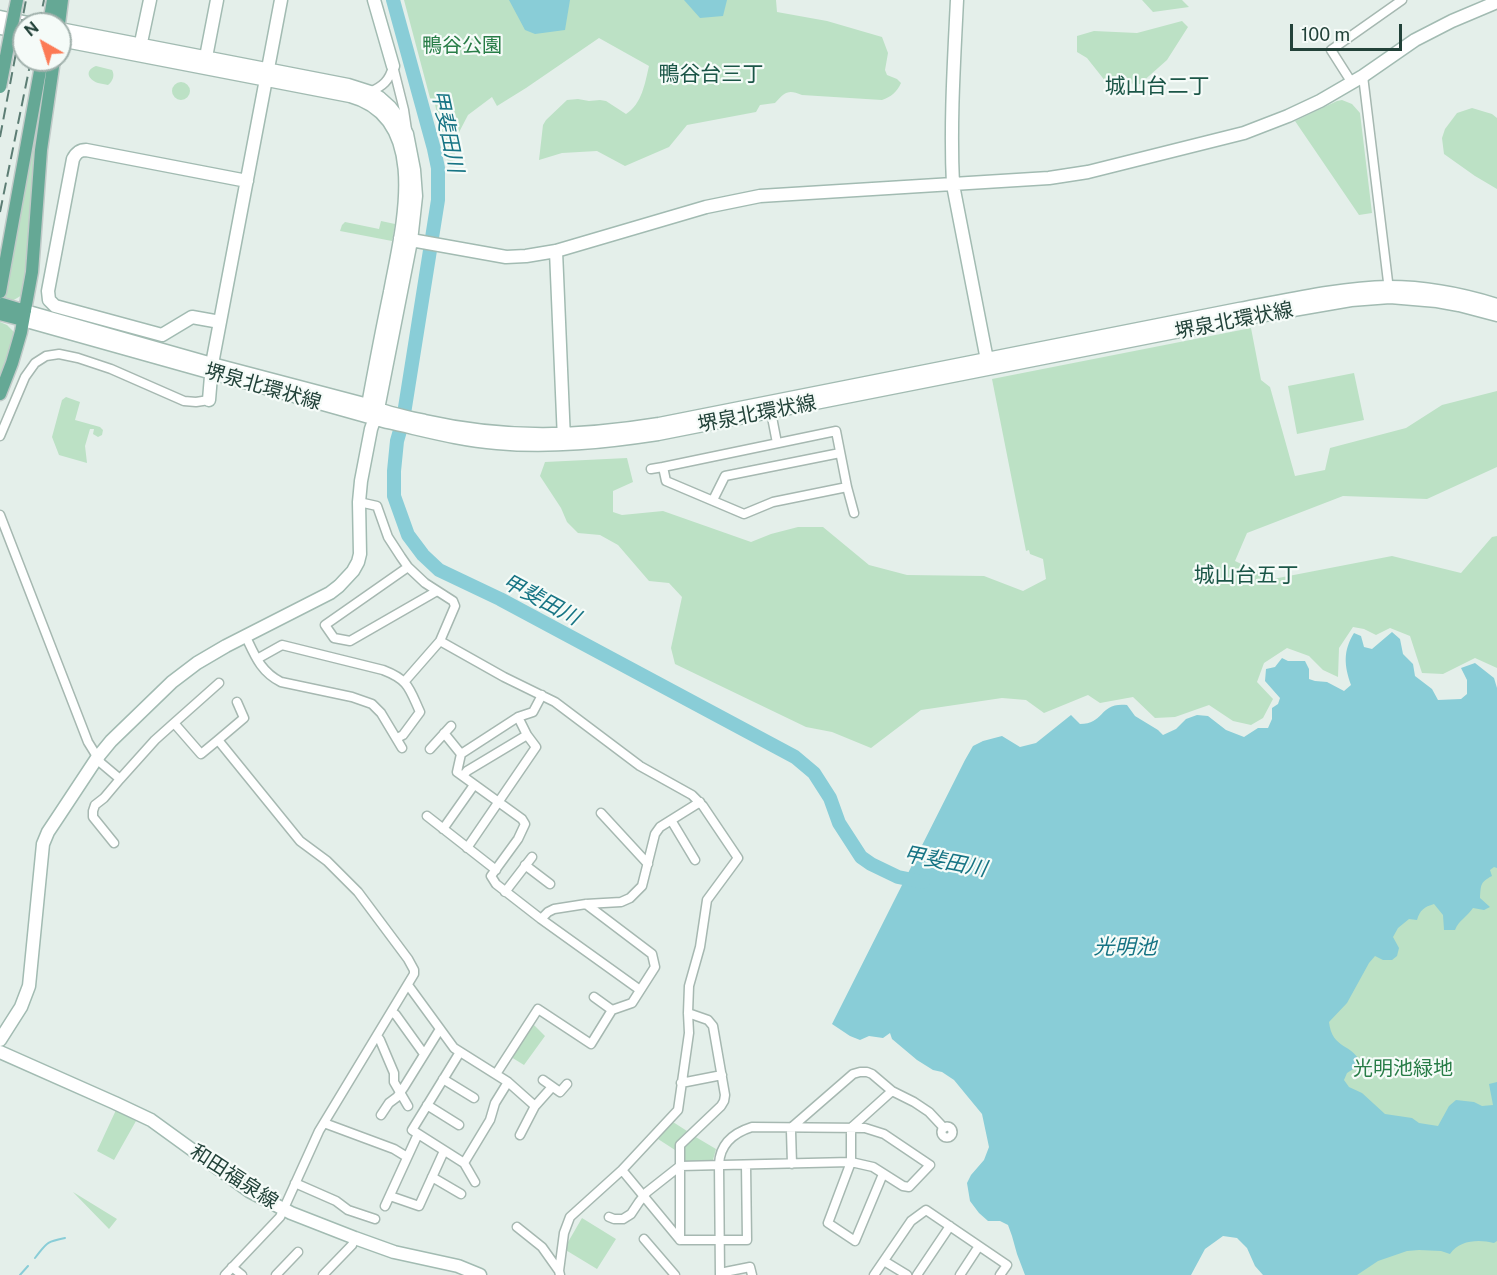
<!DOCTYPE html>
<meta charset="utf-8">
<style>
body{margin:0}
#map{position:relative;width:1497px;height:1275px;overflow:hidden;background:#e4efea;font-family:"Public Sans",sans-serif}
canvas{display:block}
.north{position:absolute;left:12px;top:12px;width:60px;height:60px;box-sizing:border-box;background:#f5fbf8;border:2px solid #a1b1ac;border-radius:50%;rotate:321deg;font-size:16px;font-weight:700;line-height:24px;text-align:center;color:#224239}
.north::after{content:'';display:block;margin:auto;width:21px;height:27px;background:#fc7a55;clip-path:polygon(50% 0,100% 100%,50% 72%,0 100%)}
.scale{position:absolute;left:1290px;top:24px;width:112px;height:27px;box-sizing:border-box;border:3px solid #224239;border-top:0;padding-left:8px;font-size:18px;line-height:21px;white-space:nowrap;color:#224239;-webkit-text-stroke:4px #f5fbf8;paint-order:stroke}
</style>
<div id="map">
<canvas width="1497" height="1275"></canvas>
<div class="north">N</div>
<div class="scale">100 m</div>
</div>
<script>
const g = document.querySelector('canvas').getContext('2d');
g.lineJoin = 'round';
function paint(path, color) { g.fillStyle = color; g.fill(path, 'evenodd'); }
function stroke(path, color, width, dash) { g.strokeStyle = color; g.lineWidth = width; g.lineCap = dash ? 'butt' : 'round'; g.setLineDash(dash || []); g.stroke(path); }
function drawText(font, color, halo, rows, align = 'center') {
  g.font = font + ' "Public Sans","Noto Sans JP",sans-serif'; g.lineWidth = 4.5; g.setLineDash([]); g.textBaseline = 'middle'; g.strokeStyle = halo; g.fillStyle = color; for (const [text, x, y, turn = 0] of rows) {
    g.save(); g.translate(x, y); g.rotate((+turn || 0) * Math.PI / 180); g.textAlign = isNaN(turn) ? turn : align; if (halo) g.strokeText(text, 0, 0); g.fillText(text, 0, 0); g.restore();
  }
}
paint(new Path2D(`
 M404,0H776L777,12L827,21L882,37L888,53L885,70L887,75L897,79L901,83C897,92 891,97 882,100L802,95C788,89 785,92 775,103L760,105L756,112L687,125L669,147L625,166L597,151L562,153L539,160L543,125L546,120L567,100L578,99L589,101L600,100L606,101L626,114C642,104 645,83 649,66L599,38L526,88L497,106L492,97L468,115L455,140V167H449L434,100L430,98Z
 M1142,0H1182L1189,7L1153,12Z
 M1182,21L1188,27L1167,60L1140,84L1106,82L1087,58L1077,52V36L1094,31L1137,33Z
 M96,66L112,70C115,75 113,81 108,85C105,84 101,84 98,83C87,79 85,70 96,66Z
 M172 91a9 9 0 1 1 18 0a9 9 0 1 1-18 0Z
 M1342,100L1352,104L1360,113L1372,213L1359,215L1295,121L1337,101Z
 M1472,108L1492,114L1497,118V189L1475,176L1444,154L1442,138L1445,129L1457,113Z
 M31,150L35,151L32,182L31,230L24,294L12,301L4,298Z
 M381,221L395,224L392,241L340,231L342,225L345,222L379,229Z
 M0,322L7,325L16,334L0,383Z
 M1251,328L1261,380L1270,387L1295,476L1325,470L1330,448L1406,428L1442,405L1497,391V467L1427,499L1343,496L1247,533L1235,561L1273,579L1392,556L1461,573L1492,537L1497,536V668L1475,658L1443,674L1422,673L1410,636L1390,628L1376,635L1364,629L1353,627L1339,648L1338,677L1323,670L1309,656L1287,648L1264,663L1257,682L1273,699L1263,718L1251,725L1233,721L1209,705L1175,717L1155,718L1133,697L1100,703L1088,695L1044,713L1026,700L1002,698L921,710L871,748L832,732L806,727L675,664L671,648L682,597L669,583L649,581L618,545L600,535L578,533L567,522L561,508L540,476L545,462L627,458L633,482L613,491V512L622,515L663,511L751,542L771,534L798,527H823L869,565L907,575L984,576L1023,591L1046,579L1043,559L1030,554L1029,550L1026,551L992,379Z
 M1354,373L1364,420L1297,434L1288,386Z
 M66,397L80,402L75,420L100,427L103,430L102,435L98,437L93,434L94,429H90L85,446L87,463L59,455L52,437L62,400Z
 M1497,842V1275H1275L1309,1065L1372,916Z
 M532,1023L545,1036L524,1065L511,1057Z
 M116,1110L136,1121L114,1160L97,1151Z
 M673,1122L687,1131L679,1139L675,1150L658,1139Z
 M694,1136L716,1149L713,1160L710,1163L685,1162L684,1161V1146Z
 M73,1192L117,1219L109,1229Z
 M582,1218L616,1239L597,1269L564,1249Z`), '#bce1c5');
paint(new Path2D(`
 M509,0H570L565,30L535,34L525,30Z
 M684,0H727L723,16L700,18Z
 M1392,632L1400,639L1403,654L1413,664L1415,676L1432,689L1438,700L1461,699L1467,694V680L1461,668L1475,663L1494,678L1497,688V868L1494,867L1490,870L1492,876C1480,882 1481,885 1480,898L1490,907L1484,910L1473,908C1467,917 1459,920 1455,930H1444L1443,915L1434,904C1424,907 1420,910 1417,920L1409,919L1398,928L1393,937L1399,948L1397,956L1392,960H1383L1375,956L1369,963L1347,1003L1329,1022C1332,1050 1353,1043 1361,1064L1347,1073L1344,1080L1349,1087L1362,1093L1385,1114L1412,1118L1419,1123L1438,1126L1449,1106L1456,1100L1474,1102L1482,1106L1493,1105L1489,1084L1497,1082V1241L1494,1243C1479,1239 1459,1240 1450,1254L1441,1251L1419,1250L1407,1251L1378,1261L1357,1275H1263L1255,1266L1247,1248L1237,1238L1223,1236L1205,1249L1191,1275H1025L1017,1254L1012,1236L1008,1225L1000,1221H988L979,1213L970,1201L967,1183L971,1175L984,1160L989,1147L982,1114L954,1080L942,1072L933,1070L917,1060L892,1039L890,1033L883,1038L869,1036L860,1040L850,1036L832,1024L965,760L973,746L983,741L1002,736L1020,747L1036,743L1071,715L1080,724C1105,724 1099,702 1127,705L1135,716L1158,730L1163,735L1176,729L1186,719L1197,715L1208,716L1226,730L1244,737L1258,728H1268L1272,719V708L1278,704L1280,698L1265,681L1266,669L1275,667L1282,658L1288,661H1305L1309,669V679L1315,681L1327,682L1344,691L1351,685C1344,665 1343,651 1354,633L1361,636L1364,647L1372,649Z`), '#89cdd7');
stroke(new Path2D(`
 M35,1258C47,1243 45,1242 65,1238
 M20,1275L28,1266`), '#89cdd7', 2);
stroke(new Path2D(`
 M393,0L434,149L438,168V200L403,420L397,441L394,471V496L408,535L423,555L439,570L500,599L795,757L814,773L830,798L839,823L861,857L871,864L898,877L923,882`), '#89cdd7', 14);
const street = new Path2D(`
 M393,66L404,110L407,130
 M1363,76L1389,290
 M1352,83L1331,50L1402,0
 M370,92C383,86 389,81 393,67
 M771,412L777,443
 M0,436L25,377L35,363L46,356L59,354L78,358L111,369L184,401L196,402L209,400
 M663,467L666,481L744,514L773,502L847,487
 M651,469L663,467L836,431L847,487L854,513
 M713,500L725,476L840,453
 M359,502L377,506L388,537L401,557L408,567L425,583L453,601L455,606L440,641L405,681
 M0,515L88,742L101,763L120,779L155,740L174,723L201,754L218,740
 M408,567L325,625L334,638L350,641L437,591
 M246,637C255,656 261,672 281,682L352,697L372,704L381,713L402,748
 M440,641L504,677L555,702L640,766L692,795L703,806L738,858L707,900L700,947L689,986L688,1013L689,1033L678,1110L622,1170L570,1217L564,1233L559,1271L560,1275
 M257,659L282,645L383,670C409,680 409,688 420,712L403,735L397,738
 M174,723L219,683
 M444,733L461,754L457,772L522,819L525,824L518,839L491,876L496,884L541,919L640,990
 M430,749L451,726
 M461,754L518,717L533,712L542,695
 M463,776L467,771L527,735
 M601,813L648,864
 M427,816L496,870
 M671,820L695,860
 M443,829L474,785
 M114,843L93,817V811L95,805L104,798L120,779
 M467,848L536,747L527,735L518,717
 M525,865L550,884
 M505,892L532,857
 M541,919L548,912L554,909L586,904L621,902L630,898L642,886L655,834L660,827L700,802
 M408,985L454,1048L508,1082L535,1106
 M594,997L612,1010
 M392,1012L396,1015L424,1054
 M377,1036L380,1040L394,1073V1082L408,1106
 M460,1052L412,1130L464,1163L490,1120L495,1103L508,1082
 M496,1074L538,1009L591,1044L612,1010L632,1003L655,967L652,954L586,904
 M443,1079L474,1098
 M543,1080L560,1092L567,1084
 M681,1083L722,1075
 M427,1105L459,1125
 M381,1115L389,1103L397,1097L404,1087L440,1029
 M324,1123L394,1149L407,1157
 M941.5 1132a5.5 5.5 0 1 1 11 0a5.5 5.5 0 1 1-11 0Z
 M520,1135L535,1106L552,1087
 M464,1163L475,1182
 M792,1164L791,1131L792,1127L853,1074L860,1072H867L872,1074L892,1091L914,1102L929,1112L944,1128
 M622,1170L680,1240V1145L721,1106L724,1101L725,1095L713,1026L708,1020L688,1013
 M883,1174L855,1241L828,1223L851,1162V1133L852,1127L892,1091
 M432,1177L461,1194
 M295,1183L336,1201L348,1210L375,1219
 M390,1196L419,1206L444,1151
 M385,1206L418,1134
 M609,1217L614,1219H623L631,1214L639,1202L647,1192L680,1166L851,1162L873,1167L903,1186L909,1187L930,1165L884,1134L865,1128L752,1127C733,1133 720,1144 719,1164L720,1275
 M517,1227L542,1247L559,1271
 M644,1239L675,1275
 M680,1240H747L746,1165
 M884,1261L907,1275
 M232,1267L242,1275
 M720,1273L750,1267L752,1275
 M225,1275L280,1217L319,1131L414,974V970L408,959L358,892L327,861L300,841L218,740L244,718L237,702
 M276,1275L298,1252
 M323,1275L352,1245L355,1238
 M874,1275L911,1221L926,1210L1007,1265L1000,1275
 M917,1275L950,1226
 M960,1275L979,1246`);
const secondary = new Path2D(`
 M374,0L393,66
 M957,0C954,62 950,123 953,185L988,365
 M0,17L33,24
 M0,28L24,32
 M60,40L350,96C433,118 401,232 390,292C382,330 375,367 368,405L371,412
 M139,52L150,0
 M206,57L217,0
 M400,238L506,257L526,256L556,251L706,207L760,196L1049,178L1088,172L1244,133L1288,116L1320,101L1363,76L1415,40L1452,21L1497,2
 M556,251L564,440
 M25,311L212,364L368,405C386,413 406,417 425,421C505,439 579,437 659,424L1239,309C1288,300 1338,288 1389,287C1425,287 1462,294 1497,305
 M23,320L387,422C424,430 459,440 497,443C551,448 605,442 658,434L1241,319L1351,300L1390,297L1437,301L1459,305L1497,315
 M220,322L192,317L162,335L55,306L49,300L48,291L73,159C76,153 79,150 86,150L247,181
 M209,400L212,364L281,0
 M0,1040L21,1007L29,986L43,844L48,832L58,817L97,758L111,741L172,682L197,663L226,646L330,593L339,586L353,571L358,562L360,554L359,502L361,481L371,429L378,409L411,241L416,196L414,170L407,134L397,116L390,107L380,98L370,92L348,85L60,29
 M0,1052L115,1103L151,1120L249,1191L291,1213L355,1238L394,1252L458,1266L480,1275`);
const primary = new Path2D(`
 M15,10L17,0
 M49,24L53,0
 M59,24L62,0
 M0,292L42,60
 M2,304L25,311
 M0,314L23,320
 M0,394L12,363L21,332L32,272L41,150L54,60`);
stroke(street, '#a6b8b1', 11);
stroke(secondary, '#a2bbb2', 15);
stroke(primary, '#c1cac8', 15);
stroke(street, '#fff', 8);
stroke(secondary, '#fff', 12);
stroke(primary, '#65a895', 12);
stroke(new Path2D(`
 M39,24L44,0
 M0,137L26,0
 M0,212L31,60`), '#5c7d74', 2, [12, 6]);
const primaryBridge = new Path2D(`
 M0,87L15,10`);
stroke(primaryBridge, '#c1cac8', 15, []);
stroke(primaryBridge, '#65a895', 12);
drawText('20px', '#287d47', '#f5fbf8', [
 ["鴨谷公園",462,46],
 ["光明池緑地",1403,1069]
]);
drawText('20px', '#224239', '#f5fbf8', [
 ["堺泉北環状線",1234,321,-11],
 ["堺泉北環状線",263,387,16],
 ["堺泉北環状線",757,414,-11],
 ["和田福泉線",234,1177,33]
]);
drawText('21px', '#1b5647', '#f5fbf8', [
 ["鴨谷台三丁",711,75],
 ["城山台二丁",1157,87],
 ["城山台五丁",1246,576]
]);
drawText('italic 21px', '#167484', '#f5fbf8', [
 ["甲斐田川",447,131,78],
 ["甲斐田川",541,600,28],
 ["甲斐田川",945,862,11],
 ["光明池",1125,948]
]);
</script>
